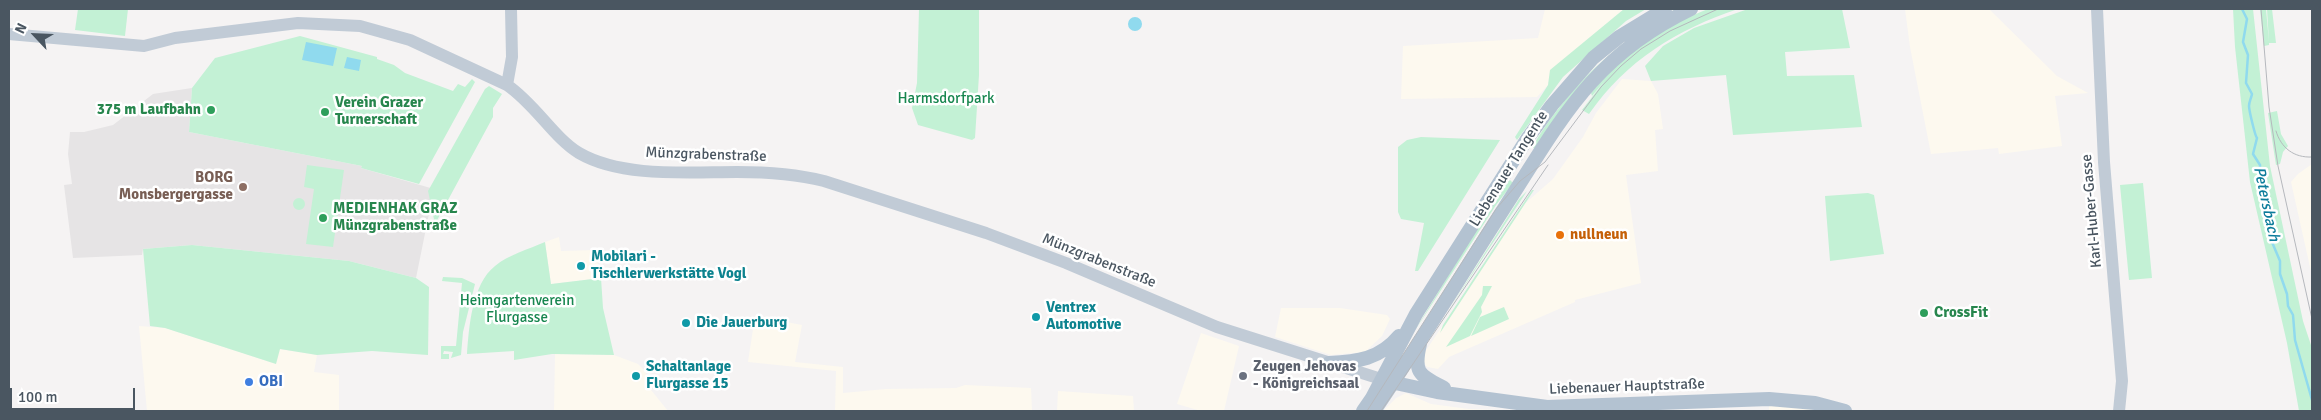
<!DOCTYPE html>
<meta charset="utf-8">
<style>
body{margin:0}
#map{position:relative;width:2321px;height:420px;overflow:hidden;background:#f5f3f3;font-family:Signika,sans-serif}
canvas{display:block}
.frame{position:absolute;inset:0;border:10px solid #4a5661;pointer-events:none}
.north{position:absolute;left:10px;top:10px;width:50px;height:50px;-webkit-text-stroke:4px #fff;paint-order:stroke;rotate:295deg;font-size:14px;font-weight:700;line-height:20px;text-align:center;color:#4a5661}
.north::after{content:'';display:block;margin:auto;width:18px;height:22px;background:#4a5661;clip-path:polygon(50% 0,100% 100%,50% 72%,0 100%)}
.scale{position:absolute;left:10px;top:388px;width:125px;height:22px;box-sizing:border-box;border:2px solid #4a5661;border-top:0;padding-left:6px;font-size:15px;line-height:18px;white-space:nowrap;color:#4a5661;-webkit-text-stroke:4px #fff;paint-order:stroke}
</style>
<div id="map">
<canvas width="2321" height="420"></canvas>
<div class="frame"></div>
<div class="north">N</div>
<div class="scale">100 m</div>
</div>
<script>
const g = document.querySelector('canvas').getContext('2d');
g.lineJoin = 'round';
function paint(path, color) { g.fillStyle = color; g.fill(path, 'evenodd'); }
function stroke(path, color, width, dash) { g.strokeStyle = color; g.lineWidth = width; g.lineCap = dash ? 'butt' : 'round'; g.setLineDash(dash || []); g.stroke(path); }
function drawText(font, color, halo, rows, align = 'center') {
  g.font = font + ' Signika,sans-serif'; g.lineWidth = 5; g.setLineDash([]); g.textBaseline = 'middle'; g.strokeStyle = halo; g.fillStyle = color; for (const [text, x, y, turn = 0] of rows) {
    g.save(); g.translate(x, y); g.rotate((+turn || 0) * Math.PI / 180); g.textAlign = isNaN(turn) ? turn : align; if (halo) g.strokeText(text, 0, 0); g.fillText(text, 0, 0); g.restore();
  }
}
paint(new Path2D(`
 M1545,9H1624L1551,70L1548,85L1537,97L1401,99L1403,46L1538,38Z
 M1905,9H1989L2057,76L2088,93L2055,96L2062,146L1999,154L1998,148L1931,154L1910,47Z
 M1622,79L1651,81L1658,94L1663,129L1655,130L1658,171L1626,175L1641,283L1575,300V302L1449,357L1438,369L1427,367L1421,358L1521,207L1553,179L1583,137L1596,113Z
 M2312,164V276L2291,182L2298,174Z
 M559,237L561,251L595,250L601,278L551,284L545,242Z
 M1281,308H1340L1387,315L1390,319L1382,336L1365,352L1331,355L1275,337Z
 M755,316L802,325L795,362L843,367V393L886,389L956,388L965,385L1031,388L1032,411H835L836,371L748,362Z
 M139,326L165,328L276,364L279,349L317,355L314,372L339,375V411H147Z
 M1201,333L1239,346L1224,411H1201L1177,404Z
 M555,354L614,355L638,364L646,372L647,385L668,411H554Z
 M1058,391L1133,396L1134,411H1057Z
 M1406,393L1431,404L1469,409L1530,411H1383L1396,398Z
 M1769,399L1845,411H1769Z`), '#fdf9ef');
paint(new Path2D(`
 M192,88L189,132L362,166L361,168L434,189L416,278L349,261L192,245L143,249L142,255L73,258L64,185L72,184L68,154L70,132H84L113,125L153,94Z`), '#e6e4e5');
paint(new Path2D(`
 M78,9H128L125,36L75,30Z
 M919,9H979V75L975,138L972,140L918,125L912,108L917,83Z
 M1624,9H1646L1626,21L1563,77L1517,140L1515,137L1548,85L1550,70Z
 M1676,9H1680L1648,27L1535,149L1532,147C1567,89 1616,41 1676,9Z
 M1708,9H1738C1676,30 1627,60 1589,114L1582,110L1606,79L1592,96L1591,93C1621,54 1662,27 1708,9Z
 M1748,9H1842L1850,48L1785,52L1787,76L1854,75L1862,127L1733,135L1726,75L1651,81L1645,66L1663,46L1694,28Z
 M2233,9H2253L2270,166L2303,321L2312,348V411H2299L2287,343L2250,182L2235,47Z
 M2260,9H2266L2269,42L2267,9H2272L2276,43H2269V45L2264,46Z
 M300,36L377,57V59L394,65L405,73L453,91L458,84L465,87L472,79L475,82L419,184L361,168L362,166L189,132L192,88L215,58Z
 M489,86L502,94L493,108V117L435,224L428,191L485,89Z
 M2277,111L2281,134L2288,146L2283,152L2280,164L2276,165L2268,113Z
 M1421,137L1500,140L1418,271H1415L1424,223L1401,219L1398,212V147L1407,140Z
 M307,165L344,170L333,247L306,244L314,189L304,187Z
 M1509,179L1513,183L1496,205L1412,335L1503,186Z
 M2143,183L2152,278L2129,280L2120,185Z
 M1532,190H1534L1440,333L1443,325Z
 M1527,191L1448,311L1519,199Z
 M1868,193L1874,195L1884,254L1830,261L1825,196Z
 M293 204a6 6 0 1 1 12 0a6 6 0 1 1-12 0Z
 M545,242L551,284L601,278L603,308L614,355L552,354L514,360V351L467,354C469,327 472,284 495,266C508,255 529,249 545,242Z
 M192,245L349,261L416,278L429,287L428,355L372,351L317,355L280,349L276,364L165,328L150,326L143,249Z
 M443,277L462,278L475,284L463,332L461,355L451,358L453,352L444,351L443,354H449V359H441V346H456L462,283L442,281Z
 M1483,286H1492L1481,307L1482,312L1470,336L1446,347L1482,295Z
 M1504,307L1509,319L1471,336L1480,317Z`), '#c3f1d5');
paint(new Path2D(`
 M1128 24a7 7 0 1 1 14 0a7 7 0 1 1-14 0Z
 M306,42L337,48L333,66L302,60Z
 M347,57L361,60L359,71L344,68Z`), '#90daee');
stroke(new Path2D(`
 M2242,9L2247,19L2243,42L2248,55L2246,83L2252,94C2251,99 2249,102 2249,106C2249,110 2255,136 2257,138L2253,154L2260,165V187L2269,212V235L2280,261V274L2287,294L2288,306L2293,315L2295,340L2312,400`), '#90daee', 2.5);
stroke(new Path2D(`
 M2097,9L2104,162L2122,381L2119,411
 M9,34L144,46L175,38L298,23L360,26L410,40L507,85C535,104 554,138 579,153C622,178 689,172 737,172C766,172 796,174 824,181L986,233L1066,263L1217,327L1381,379
 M507,85L512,57L511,9`), '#c1cbd6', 12);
stroke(new Path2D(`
 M1420,344C1413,374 1420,375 1444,388
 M1329,363C1357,362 1380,359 1399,336
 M1386,381L1437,392L1547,407L1769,399L1815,403L1845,411
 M1363,411L1372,398L1416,314L1527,139L1552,105L1593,58L1619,37L1665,9
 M1374,411C1419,345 1460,277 1503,210C1560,122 1591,57 1691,9`), '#b3c2d1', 14);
stroke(new Path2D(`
 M2261,9L2269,107L2278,166L2312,319
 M2276,131C2281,148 2294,158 2312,157
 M1367,411L1496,209L1520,181L1545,162L1601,87L1621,66L1641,49L1670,31L1718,9
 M1381,411L1548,165`), '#b5b8bd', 1);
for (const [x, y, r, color] of [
 [211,110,5,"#2e9e5b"],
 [325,112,5,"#2e9e5b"],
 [243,187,5,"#8d6e63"],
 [323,218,5,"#2e9e5b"],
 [1560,235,5,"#e8710a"],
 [581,266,5,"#0f9aa8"],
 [1924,313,5,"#2e9e5b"],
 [1036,317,5,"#0f9aa8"],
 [686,323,5,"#0f9aa8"],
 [636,376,5,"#0f9aa8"],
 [1243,376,5,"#6b7280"],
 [249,382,5,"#3f7fe0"]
]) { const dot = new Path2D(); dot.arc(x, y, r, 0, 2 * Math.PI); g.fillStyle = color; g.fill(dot); stroke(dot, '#fff', 2); }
drawText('15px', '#17864f', '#fff', [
 ["Harmsdorfpark",946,99],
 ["Heimgartenverein",517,301],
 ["Flurgasse",517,318]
]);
drawText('bold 15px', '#27864d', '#fff', [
 ["Verein Grazer",335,103],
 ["Turnerschaft",335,120],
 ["375 m Laufbahn",201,110,"right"],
 ["MEDIENHAK GRAZ",333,209],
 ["Münzgrabenstraße",333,226],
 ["CrossFit",1934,313]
], 'left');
drawText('15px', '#4a5661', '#fff', [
 ["Münzgrabenstraße",706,155,2],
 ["Liebenauer Tangente",1509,169,-58],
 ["Karl-Huber-Gasse",2092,211,-95],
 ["Münzgrabenstraße",1099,261,22],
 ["Liebenauer Hauptstraße",1627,387,-2]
]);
drawText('bold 15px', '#785e54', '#fff', [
 ["BORG",233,178],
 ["Monsbergergasse",233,195]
], 'right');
drawText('bold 15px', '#c56008', '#fff', [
 ["nullneun",1570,235]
], 'left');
drawText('bold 15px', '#0d838f', '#fff', [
 ["Mobilari -",591,257],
 ["Tischlerwerkstätte Vogl",591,274],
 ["Ventrex",1046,308],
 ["Automotive",1046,325],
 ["Die Jauerburg",696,323],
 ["Schaltanlage",646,367],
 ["Flurgasse 15",646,384]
], 'left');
drawText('bold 15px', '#5b616d', '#fff', [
 ["Zeugen Jehovas",1253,367],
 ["- Königreichsaal",1253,384]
], 'left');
drawText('bold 15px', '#366cbe', '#fff', [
 ["OBI",259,382]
], 'left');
drawText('italic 16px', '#0c7c9b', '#fff', [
 ["Petersbach",2266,204,78]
]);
</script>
